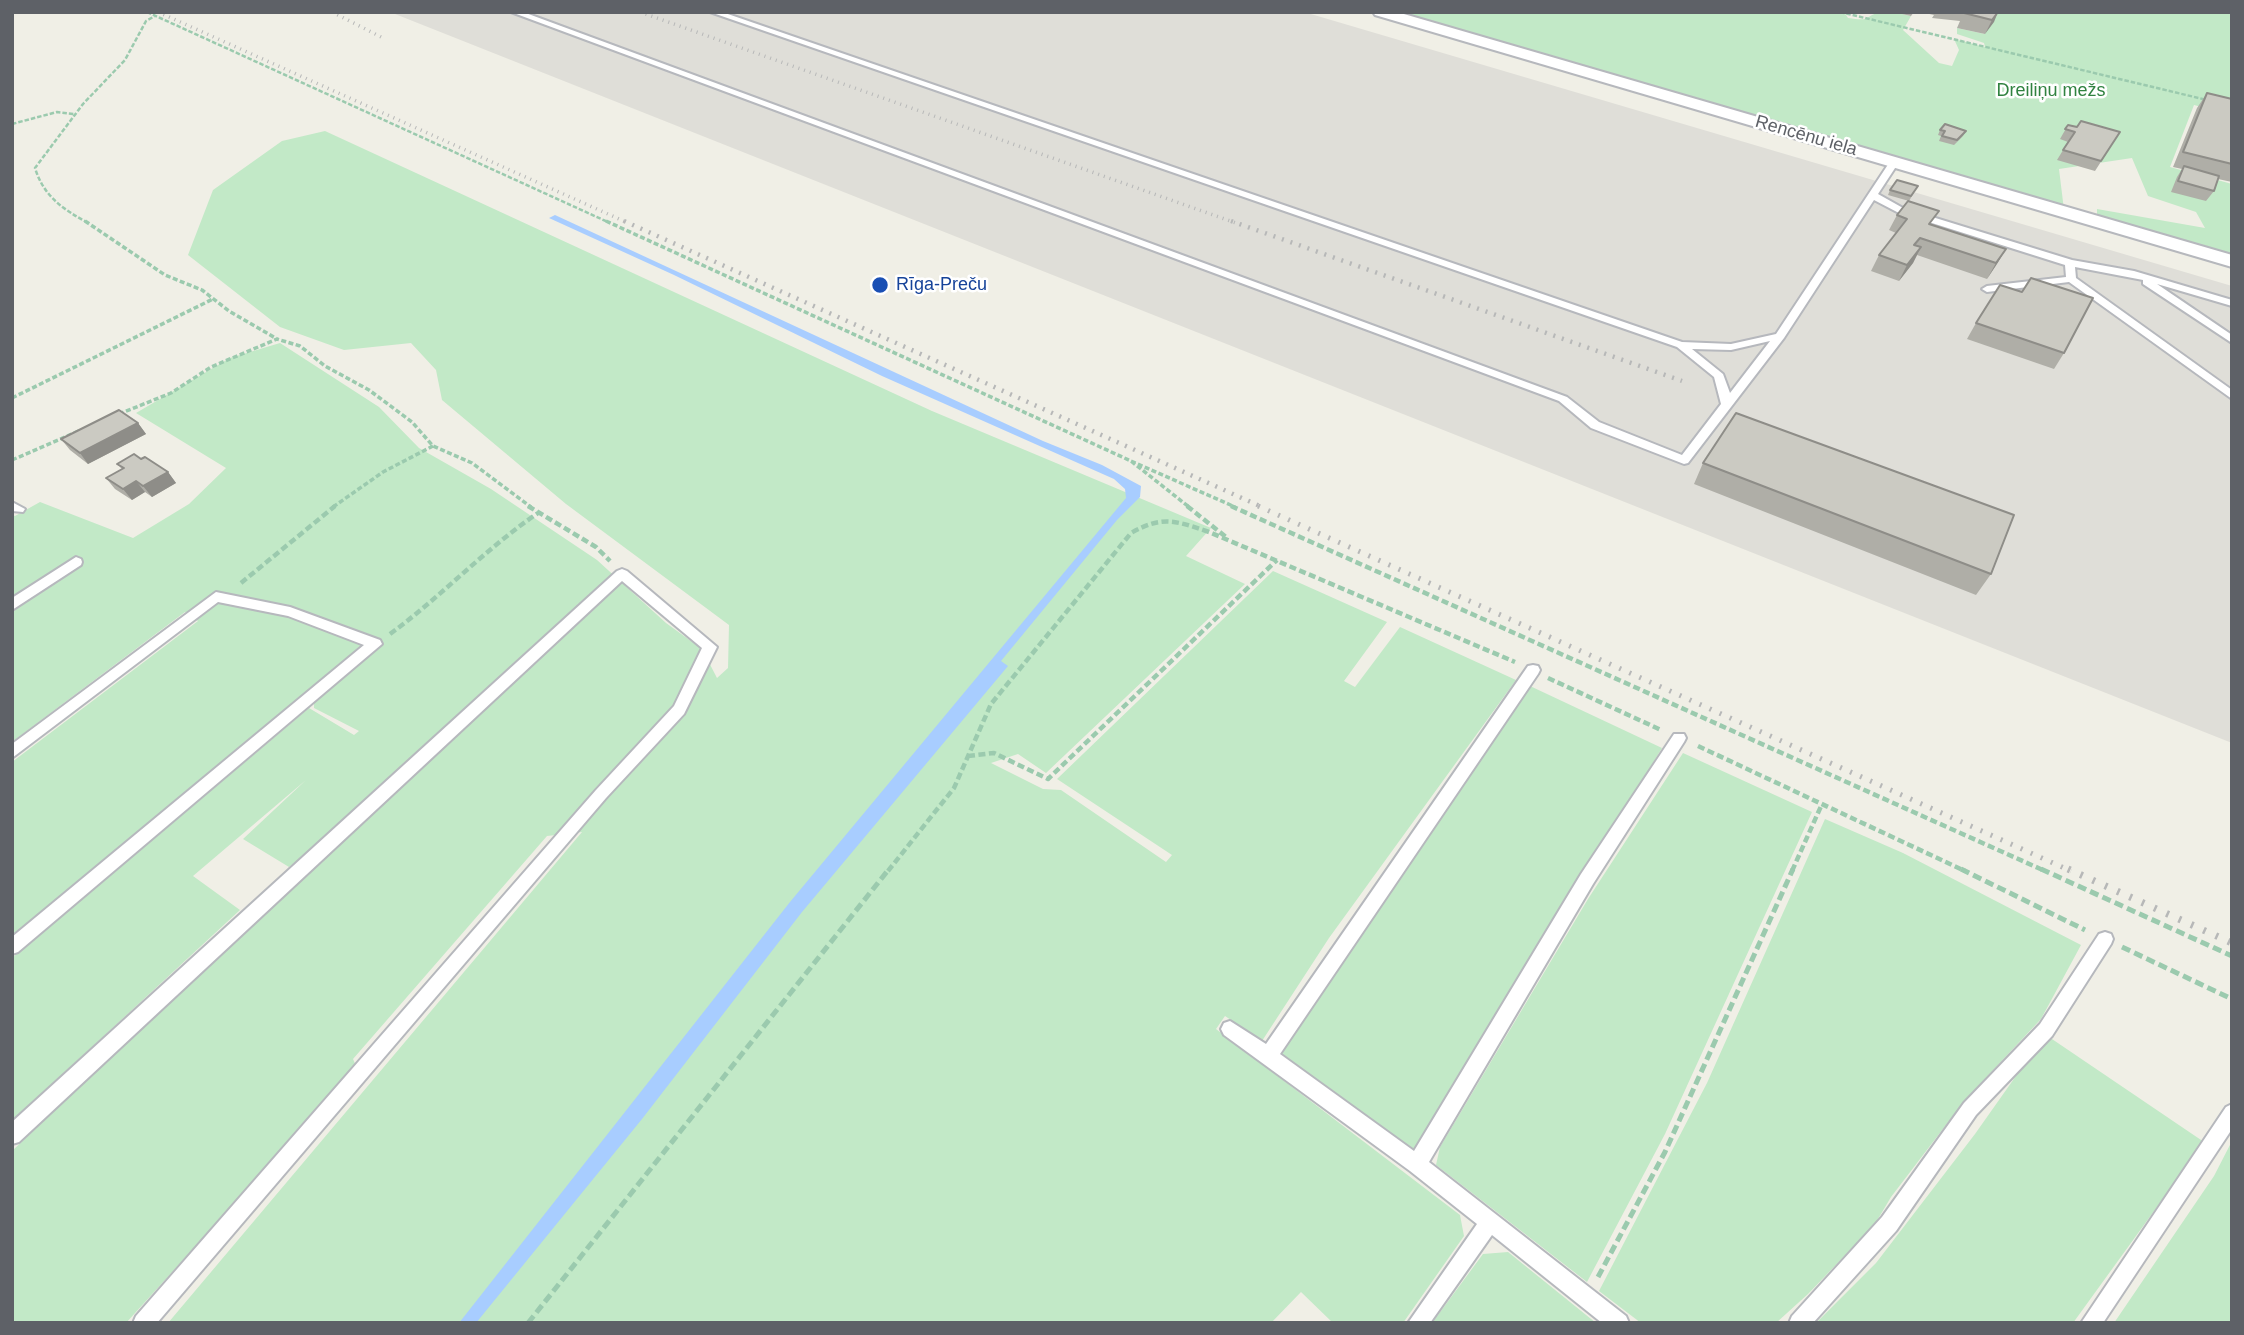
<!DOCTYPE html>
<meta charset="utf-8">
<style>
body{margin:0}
#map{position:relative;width:2244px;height:1335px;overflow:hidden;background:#f0efe6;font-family:Helvetica,sans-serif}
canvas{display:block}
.frame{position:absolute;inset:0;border:14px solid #5e6167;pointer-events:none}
</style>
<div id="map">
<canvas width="2244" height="1335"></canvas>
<div class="frame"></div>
</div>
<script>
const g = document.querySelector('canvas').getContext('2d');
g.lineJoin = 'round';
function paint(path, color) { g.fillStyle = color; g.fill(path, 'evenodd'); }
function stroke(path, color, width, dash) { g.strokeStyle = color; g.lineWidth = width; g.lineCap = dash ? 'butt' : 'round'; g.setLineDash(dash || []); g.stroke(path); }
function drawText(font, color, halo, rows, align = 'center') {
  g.font = font + ' Helvetica,sans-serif'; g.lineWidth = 5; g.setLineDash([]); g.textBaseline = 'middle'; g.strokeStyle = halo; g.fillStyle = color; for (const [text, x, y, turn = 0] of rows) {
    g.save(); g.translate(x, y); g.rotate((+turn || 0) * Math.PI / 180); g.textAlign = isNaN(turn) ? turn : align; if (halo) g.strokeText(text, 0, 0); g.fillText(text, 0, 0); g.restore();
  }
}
paint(new Path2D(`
 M390,12H1304L2232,286V743Z`), '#dfded8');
paint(new Path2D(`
 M1393,12H1844L1848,18C1873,22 1863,16 1881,12C1891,10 1902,14 1911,16L1903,30L1939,63L1952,66L1959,50L1954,39L1985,47L1984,43L1957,34V28L1985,34L1953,12H2232V115L2194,105L2170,167L2232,184V256L2097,218V209L2205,228L2196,212L2148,196L2132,158L2059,169L2064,210Z
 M325,131L932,411L1211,528L1186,556L1245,584L1046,773L1018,754L991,763L1043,789L1061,790L1166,862L1172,855L1057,779L1273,571L1387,622L1344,681L1355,687L1400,627L1516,680L1329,938L1262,1041L1225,1016L1216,1029L1460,1215L1464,1236L1403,1323H1333L1301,1292L1271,1323H168L582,832L547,836L353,1059L357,1068L126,1323H12V1151L404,779L289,867L243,839L306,780L193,876L240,910L12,1121V958L309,708L354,735L359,731L314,708V686L12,940V762L198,621L185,612L12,742V610L84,561L67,563L12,600V515L15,516L40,502L133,538L189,504L226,468L136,413L230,358L280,343L379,407L419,448L491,489L597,560L666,623L702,649L717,678L728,668L729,625L566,504L442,400L436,370L411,343L344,350L280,327L188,255L213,190L282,141Z
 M1530,686L1662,748L1416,1155L1278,1052Z
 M1683,753L1812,812L1665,1134L1587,1282L1436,1165L1440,1147L1588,899Z
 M1825,819L1903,853L2081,945L2041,1019L1965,1100L1891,1197L1875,1224L1808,1294L1776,1323H1641L1599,1291L1707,1083Z
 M2049,1037L2204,1142L2073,1323H1816L1876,1263L1975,1134L2023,1066Z
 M2232,1141V1323H2114L2214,1176Z
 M1508,1252L1596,1323H1432L1483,1254Z`), '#c2e9c7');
paint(new Path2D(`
 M555,215L1043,441L1102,465L1141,486L1140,497L1117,520L1001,661L1008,666L802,912L642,1119L476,1323H459L790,902L1126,498L1125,489L1114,479L882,376L674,275L549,218Z`), '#a8cdff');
const lane = new Path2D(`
 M511,12H523L1567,397L1599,422L1682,455L1721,404L1714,377L1677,347L710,12H722L1682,342L1731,344L1776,334L1891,160H1897L1899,162L1878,194L1903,208L2072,260L2134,271L2232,300V306L2157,284L2232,335V343L2143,284V280L2075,267L2076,278L2232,390V399L2069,282L1987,292L1982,289L1987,286L2066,277L2065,265L1897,212L1874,200L1784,338L1688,463L1684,464L1591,428L1559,401ZM1770,341L1730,393L1723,374L1692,349L1731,350Z
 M12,502L25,509L23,512L12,511Z
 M76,557L81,559L82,562L81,565L12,610V598Z
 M622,569L627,571L717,647L684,714L606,798L157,1323H133L136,1316L596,790L674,706L702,648L622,581L19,1142L12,1144V1122L617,571Z
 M216,592L290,607L380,640L382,644L18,952L12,954V937L364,645L288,616L218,602L12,758V744Z
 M1533,665L1538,666L1540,670L1538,674L1280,1054L1414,1151L1581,874L1674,734H1684L1686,738L1684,742L1593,884L1429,1162L1626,1316L1629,1323H1602L1492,1235L1430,1323H1408L1477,1224L1410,1171L1224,1035L1221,1029L1224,1023L1230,1021L1266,1044L1528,666Z
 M2105,932L2111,934L2113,939L2111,944L2052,1036L1976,1115L1896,1231L1813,1323H1789L1792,1316L1882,1217L1964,1103L2040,1024L2099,934Z
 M2232,1104V1129L2103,1323H2081L2226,1107Z`);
const street = new Path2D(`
 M1373,12H1397L2232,255V267L1375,15Z`);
stroke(lane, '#b6b8bd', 4);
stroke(street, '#b6b8bd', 4);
stroke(new Path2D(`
 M147,12L610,223
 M1840,12L2207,100
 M12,124L57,112L74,114
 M88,223C63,209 44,197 35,168L83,104L125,60L146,21L155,16`), '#9bcaae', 2.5, [4.5, 2]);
stroke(new Path2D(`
 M85,221L165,275L202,290L229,311L277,339
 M606,221L1131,461L1189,507
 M12,398L213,299
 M119,414L171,393L211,367L277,339L300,346L325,366L369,390L412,422L433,446L472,463L531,507
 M12,460L79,431
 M1131,461L1235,507
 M333,507L383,472L433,446`), '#9bcaae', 3.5, [5, 2.5]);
stroke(new Path2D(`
 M528,506L596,547L610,561
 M1187,506L1226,537
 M1231,506L2045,871
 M241,583L335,506
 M390,634C442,596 485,549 538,513
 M1548,678L1661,730
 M1698,746L1965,871
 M968,756L994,753L1048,779L1277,560
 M888,871L954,788L991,704L1131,533C1163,515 1176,521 1209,532L1515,662
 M1792,871L1822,804`), '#9bcaae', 4.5, [7, 3.5]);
stroke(new Path2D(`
 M1961,869L2085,930
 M2041,869L2232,956
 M2122,947L2232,999
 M1598,1277L1665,1152L1793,869
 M528,1323L889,869`), '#9bcaae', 5, [9, 4.5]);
paint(lane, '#fff');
paint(street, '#fff');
stroke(new Path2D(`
 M158,12L628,223
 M332,12L383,38
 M640,12L1236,223`), '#b7b8b8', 3.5, [1, 5]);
stroke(new Path2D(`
 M624,221L1262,507
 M1231,221L1682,381`), '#b7b8b8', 4.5, [2, 7]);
stroke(new Path2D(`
 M1258,506L2071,871`), '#b7b8b8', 5, [2, 9]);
stroke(new Path2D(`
 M2068,869L2232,943`), '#b7b8b8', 7, [2.5, 11]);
paint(new Path2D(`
 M1893,12H1914L1911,16Z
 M1920,12H1998L1985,34L1957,28L1960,21L1932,18L1934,15Z
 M2207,93L2232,99V182L2218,179L2214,191L2206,201L2171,192L2177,177L2182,169L2173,167L2197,108Z
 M2068,125L2077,127L2120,132L2095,171L2057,160L2068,142L2060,139Z
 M1940,130L1966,131L1963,136L1954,145L1939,141L1941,136L1938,135Z
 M1918,186L1909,201L1888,195L1890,190Z
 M1897,215L1932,224L2006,249L1987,279L1917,255L1913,263L1899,281L1871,271L1879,255L1896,233L1889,230Z
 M1976,323L2064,353L2054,369L1967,339Z
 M138,423L146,434L88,464L70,450L61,439Z
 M141,459L168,472L176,483L152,497L145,492L132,500L115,489L106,478L122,469L117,464Z
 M1703,463L1991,574L1976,595L1694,484Z`), '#afaea7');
paint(new Path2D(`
 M1998,12L1994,22L1985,34L1992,20Z
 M1921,247L1913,263L1899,281L1907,265Z
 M2006,249L1997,264L1987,279L1996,263Z
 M138,423L146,434L88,464L80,453Z
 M168,472L176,483L152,497L143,486Z
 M136,481L145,492L132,500L123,489Z`), '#8e8d88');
const building = new Path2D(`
 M1964,12H1998L1992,20L1964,13Z
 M2207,93L2232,99V164L2183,152Z
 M2081,121L2120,132L2101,161L2063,150L2075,132L2065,129L2068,125L2077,127Z
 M1945,124L1966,131L1957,140L1942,136L1945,131L1940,130Z
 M2184,166L2219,176L2214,191L2178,181Z
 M1897,180L1918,186L1911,196L1890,190Z
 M1908,201L1939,211L1929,224L2006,249L1996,263L1920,238L1914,245L1921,247L1907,265L1879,255L1907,219L1897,215Z
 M2031,278L2093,298L2064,353L1976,323L2000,285L2022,292Z
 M119,410L138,423L80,453L61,439Z
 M1736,413L2014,515L1991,574L1703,463Z
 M134,454L141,459L145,457L168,472L143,486L136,481L123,489L106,478L124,468L117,464Z`);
paint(building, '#cbcac2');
stroke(building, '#8e8d88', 2);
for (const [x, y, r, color] of [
 [880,285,9,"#1a4fb4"]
]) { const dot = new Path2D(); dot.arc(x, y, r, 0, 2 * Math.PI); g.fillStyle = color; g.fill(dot); stroke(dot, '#fff', 2.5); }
drawText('18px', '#308240', '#fff', [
 ["Dreiliņu mežs",2051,91]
]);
drawText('18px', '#5e6167', '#fff', [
 ["Rencēnu iela",1806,136,16]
]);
drawText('18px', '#164399', '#fff', [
 ["Rīga-Preču",896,285]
], 'left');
</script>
